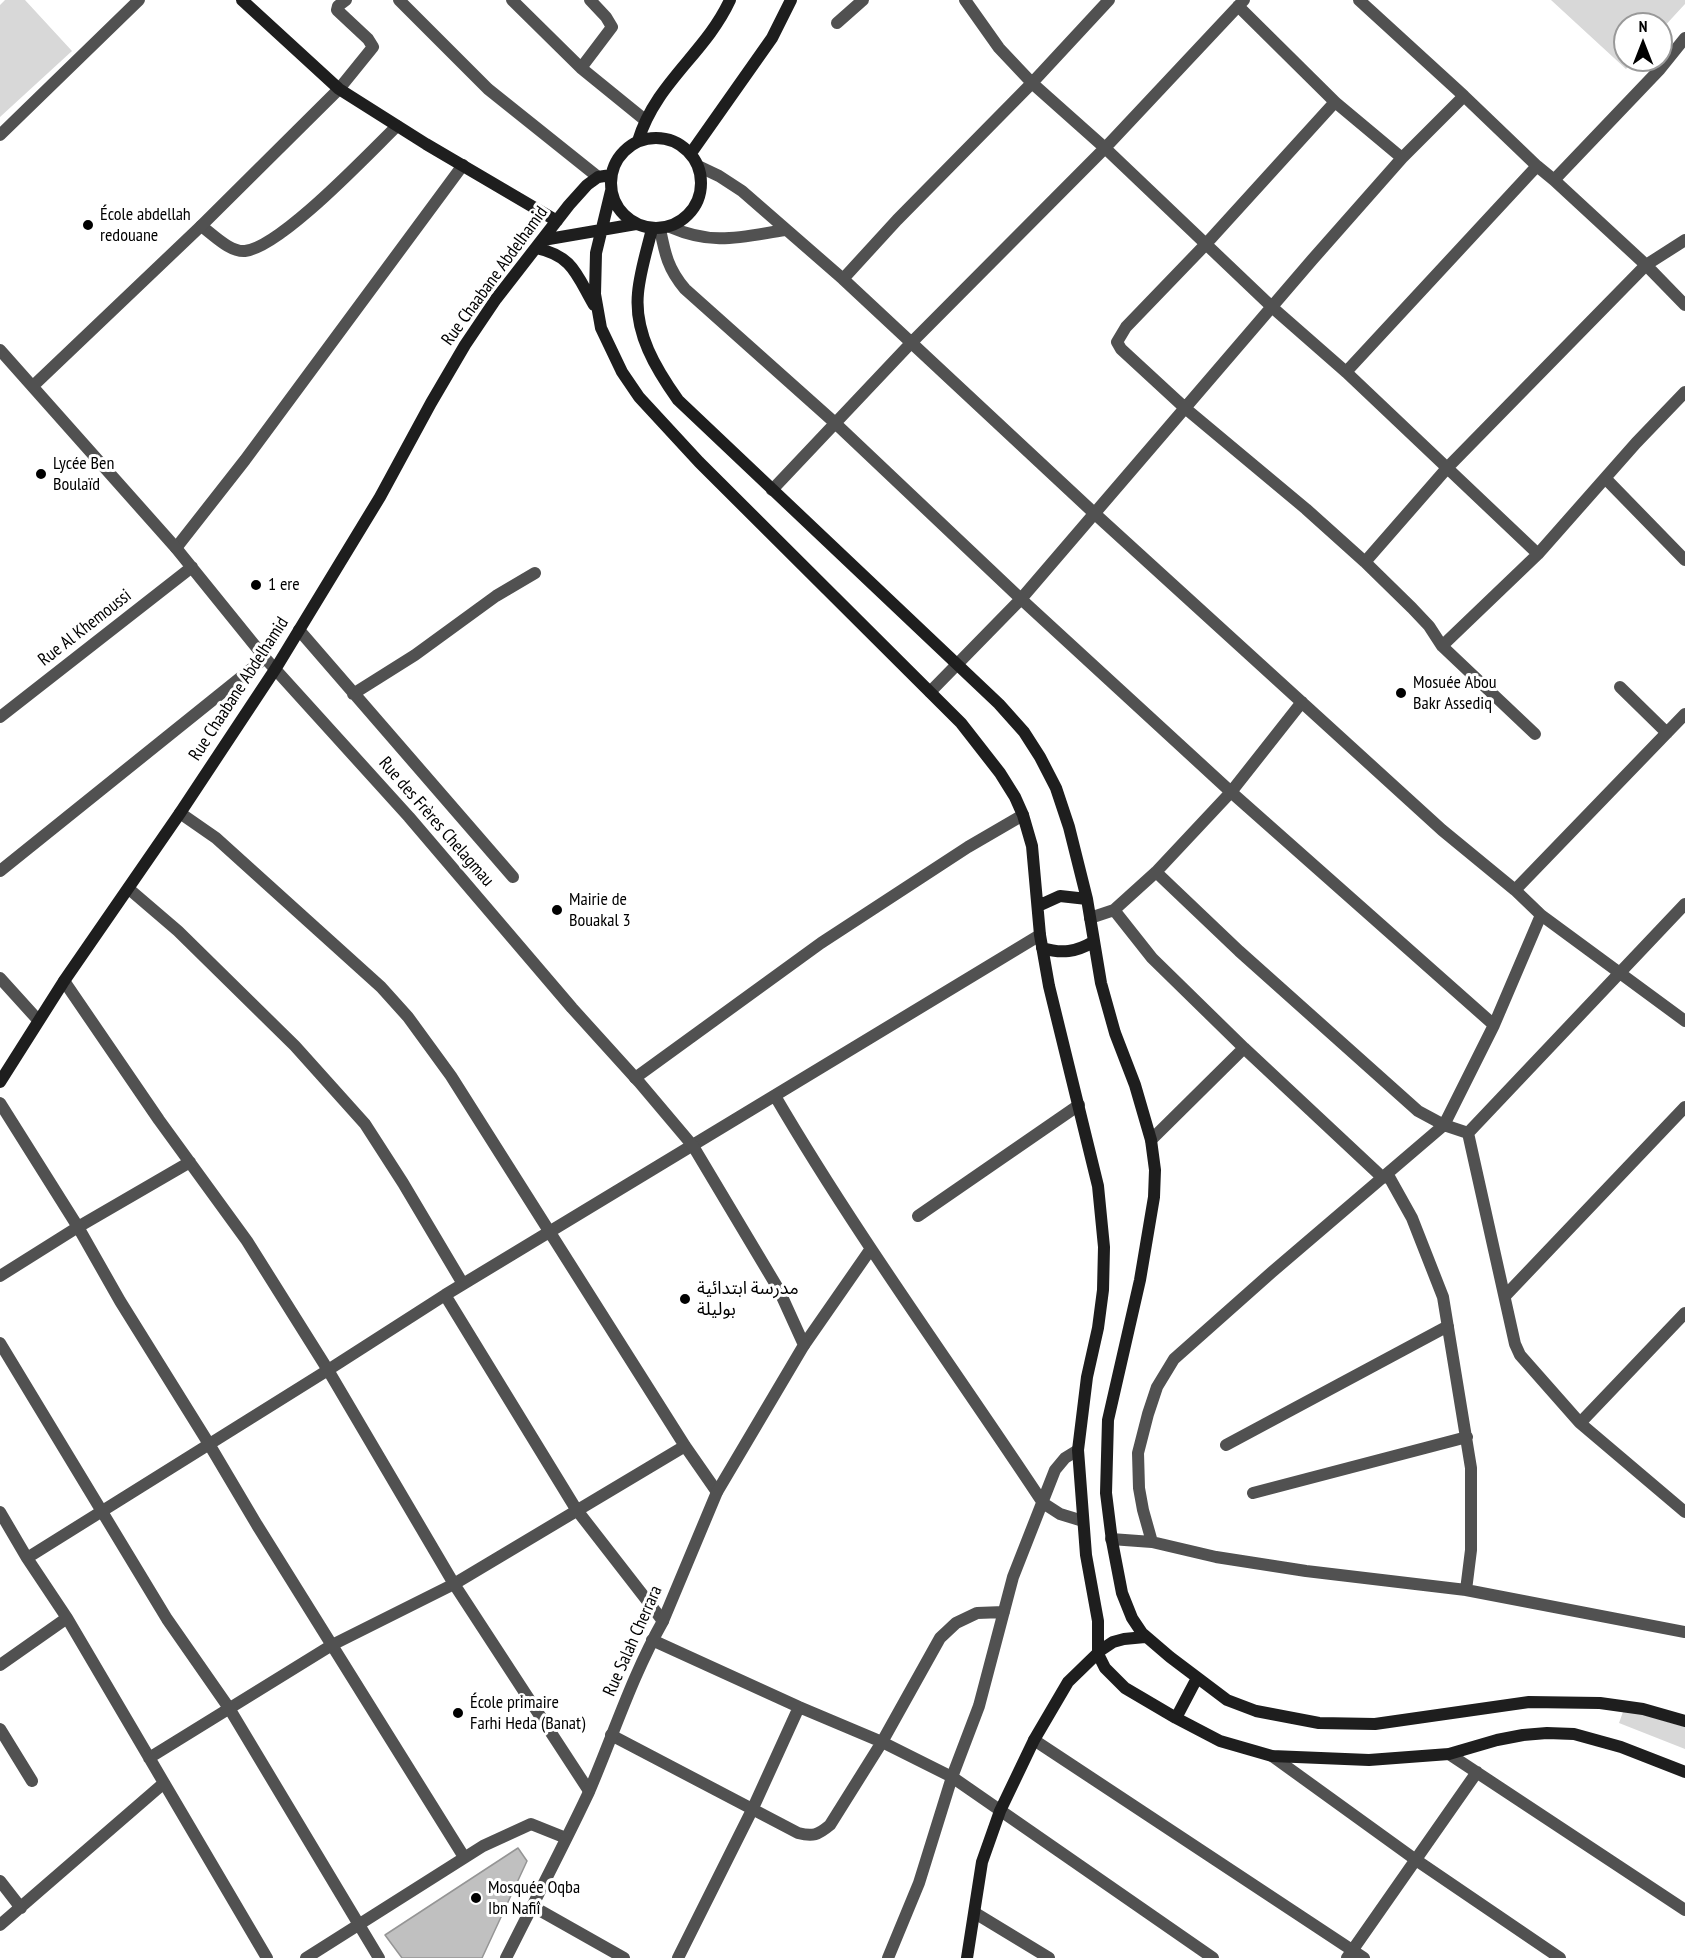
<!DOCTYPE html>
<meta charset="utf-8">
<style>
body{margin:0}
#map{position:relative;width:1685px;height:1958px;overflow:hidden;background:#fff;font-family:"PT Sans Narrow",sans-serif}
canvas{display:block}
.north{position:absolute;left:1613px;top:12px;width:60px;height:60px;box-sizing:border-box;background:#fff;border:2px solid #999;border-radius:50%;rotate:0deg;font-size:16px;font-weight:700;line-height:24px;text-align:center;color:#000}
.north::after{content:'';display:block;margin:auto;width:21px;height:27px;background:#000;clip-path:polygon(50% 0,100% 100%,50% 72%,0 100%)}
</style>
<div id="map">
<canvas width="1685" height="1958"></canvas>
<div class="north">N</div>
</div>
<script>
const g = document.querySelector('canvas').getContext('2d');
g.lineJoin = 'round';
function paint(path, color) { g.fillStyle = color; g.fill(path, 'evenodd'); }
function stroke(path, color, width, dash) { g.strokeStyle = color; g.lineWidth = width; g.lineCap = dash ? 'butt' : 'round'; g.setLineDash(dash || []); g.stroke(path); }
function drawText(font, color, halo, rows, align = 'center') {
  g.font = font + ' "PT Sans Narrow","Noto Sans Arabic",sans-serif'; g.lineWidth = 6; g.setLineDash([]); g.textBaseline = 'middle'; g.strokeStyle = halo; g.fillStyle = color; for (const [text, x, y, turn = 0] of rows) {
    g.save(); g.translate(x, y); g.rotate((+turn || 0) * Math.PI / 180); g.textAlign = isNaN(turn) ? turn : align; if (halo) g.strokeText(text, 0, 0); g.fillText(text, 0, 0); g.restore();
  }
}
paint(new Path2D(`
 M5,0H25L72,51L0,117V5Z
 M1551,0H1685V4L1661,30V24H1625V60H1634L1626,69Z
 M1624,1709L1685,1727V1749L1619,1723Z`), '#d8d8d8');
const building = new Path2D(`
 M518,1848L527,1861L482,1958H402L385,1935Z`);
paint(building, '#c0c0c0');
stroke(building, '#959595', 1.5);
stroke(new Path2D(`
 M399,0L488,89L598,177
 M512,0L581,68L645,120
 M965,0L999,48L1032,83L1105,148L1273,308L1346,372L1538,554
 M1359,0L1464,96L1537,166L1554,180L1646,265L1685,305
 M1238,6L1335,102L1402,158
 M837,23L863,0
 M581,68L612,27L606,17L590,0
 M339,89L373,47L368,39L337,10L338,6L346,0
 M1335,102L1205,245L1126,327L1117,342L1121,349L1185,408L1306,509L1365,562L1412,608L1429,626L1442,646L1535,734
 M700,167L719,176L742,191L843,279L1094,513L1442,830L1515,890L1541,915L1685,1021
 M1554,180L1660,69L1685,38
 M201,226C213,234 229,252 245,251C281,247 368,154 397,126
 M670,227C714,246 740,237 785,230
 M660,229C665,254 668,269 685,289L834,422L1021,599L1231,792L1494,1025
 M843,279L897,220L1032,83L1109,0
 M1346,372L1537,166
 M1605,478L1685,560
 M772,490L911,343L1105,148L1244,0
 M176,548L245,460L463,165
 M1365,562L1448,467L1646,265L1685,240
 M299,630L513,877
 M1442,646L1538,554L1636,443L1685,392
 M1620,687L1667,733
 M930,692L1021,599L1312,260L1402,158L1464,96
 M353,694L415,655L496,596L535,573
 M180,813L216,838L381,987L408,1017L451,1076L685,1446L717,1492
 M0,871L265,658
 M1156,872L1239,951L1418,1111L1444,1125L1468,1133
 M129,889L178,931L295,1046L365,1124L403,1183L463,1284
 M1515,890L1685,714
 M1114,910L1152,958L1244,1048L1383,1178
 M1541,915L1494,1025L1444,1125L1272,1272L1174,1359L1157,1387L1148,1414L1138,1453L1139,1488L1143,1510L1152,1542L1216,1557L1306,1571L1466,1590L1685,1632
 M1090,918L1114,910L1156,872L1231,792L1302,702
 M0,978L38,1020
 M64,981L159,1120L247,1241L328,1370L454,1584L589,1791
 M635,1078L821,943L968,847L1023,815
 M775,1096C857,1236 953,1367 1043,1503L1060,1514L1083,1521
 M0,1103L78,1227L120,1301L209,1444L257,1525L464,1857
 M1468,1133L1515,1344L1520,1355L1580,1423L1685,1512
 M1468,1133L1685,904
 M1151,1140L1244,1048
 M1388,1175L1412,1218L1443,1297L1471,1468V1550L1466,1590
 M918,1216L1079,1105
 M0,1276L78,1227L190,1162
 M445,1295L576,1509L663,1621
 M1505,1296L1685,1107
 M0,1343L167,1619L229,1708L379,1958
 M804,1345L870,1250
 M1580,1423L1685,1313
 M1226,1445L1448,1326
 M1253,1493L1467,1437
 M0,1512L27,1558L67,1618L267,1958
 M1111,1539L1152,1542
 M27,1558L328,1370L445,1295L1040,935
 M652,1640L799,1707L882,1742L952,1777L1213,1958
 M0,1665L67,1618
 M0,1729L32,1781
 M611,1735L798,1833C813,1837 818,1835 830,1825L882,1742L940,1638L956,1623L977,1613L1004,1612
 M1034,1740L1364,1958
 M1449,1754L1685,1910
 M1272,1756L1416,1860L1560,1958
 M149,1758L332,1645L454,1584L685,1446
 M0,1881L21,1908
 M532,1906L624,1958
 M975,1913L1049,1958
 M0,1925L164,1783
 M306,1958L483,1846L531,1824L566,1838
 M678,1958L753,1808L799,1707
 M888,1958L919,1883L952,1777L979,1706L1013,1577L1055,1470L1065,1458L1078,1450
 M1347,1958L1477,1772`), '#515151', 12);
stroke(new Path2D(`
 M0,135L139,0
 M0,350L176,548L265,658L409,817L572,1008L639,1082L693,1146L779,1290L804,1345L717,1492L663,1621C632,1676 613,1736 588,1794C562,1849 533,1904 506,1958
 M33,386L201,226L339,89
 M0,717L192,567`), '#515151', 12);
stroke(new Path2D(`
 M242,0L339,89L426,144L557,221
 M611 183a45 45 0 1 1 90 0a45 45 0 1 1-90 0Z
 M638,141C656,82 705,54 730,0
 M691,153L772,38L791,0
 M611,191L596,253L595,294L601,328L622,372L639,397L699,462L961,723L1000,773L1015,797L1023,815L1032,846L1040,935L1049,986L1098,1186L1104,1247L1103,1290L1098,1328L1087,1377L1078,1450L1086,1555L1098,1621V1654L1105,1668L1125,1688L1176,1718L1220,1741L1272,1756L1369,1760L1449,1754L1497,1740L1523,1735L1547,1733L1574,1734L1621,1747L1685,1772
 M652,229C647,250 640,271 638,293C634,333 656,369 678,400L999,704L1024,732L1040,757L1056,788L1069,827L1087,899L1101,983L1115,1033L1135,1085L1151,1140L1155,1170L1154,1197L1140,1280L1108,1420L1106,1493L1112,1541L1122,1593L1132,1618L1142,1633L1170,1657L1227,1700L1256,1711L1319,1723L1375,1724L1529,1702L1600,1703L1643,1709L1685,1721
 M543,240L636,224
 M536,248C573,256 576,274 594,305
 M1038,906L1060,896L1087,899
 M1042,948C1062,954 1076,952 1093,942
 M0,1082L64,981L180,813L276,668L380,497L431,403L465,345L496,299L569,205L587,185L598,177L611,175
 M1176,1718L1197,1678
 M967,1958L982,1862L1000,1811L1034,1740L1068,1682L1101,1650L1113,1642L1124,1639L1145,1637`), '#1e1e1e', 12);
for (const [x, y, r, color] of [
 [88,225,6,"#000"],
 [41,474,6,"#000"],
 [256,585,6,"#000"],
 [1401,693,6,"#000"],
 [557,910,6,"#000"],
 [685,1299,6,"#000"],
 [458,1713,6,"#000"],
 [476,1898,6,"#000"]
]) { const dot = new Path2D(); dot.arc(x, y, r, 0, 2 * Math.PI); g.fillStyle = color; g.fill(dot); stroke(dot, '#fff', 2); }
drawText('18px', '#000', '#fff', [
 ["École abdellah",100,215],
 ["redouane",100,236],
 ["Lycée Ben",53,464],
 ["Boulaïd",53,485],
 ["1 ere",268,585],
 ["Mosuée Abou",1413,683],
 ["Bakr Assediq",1413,704],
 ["Mairie de",569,900],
 ["Bouakal 3",569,921],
 ["مدرسة ابتدائية",697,1289],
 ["بوليلة",697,1310],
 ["École primaire",470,1703],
 ["Farhi Heda (Banat)",470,1724],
 ["Mosquée Oqba",488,1888],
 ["Ibn Nafiî",488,1909]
], 'left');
drawText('18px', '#000', '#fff', [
 ["Rue Chaabane Abdelhamid",495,276,-54],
 ["Rue Al Khemoussi",85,628,-38],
 ["Rue Chaabane Abdelhamid",239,689,-57],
 ["Rue des Frères Chelagmau",436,822,49],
 ["Rue Salah Cherrara",633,1641,-66]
]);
</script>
